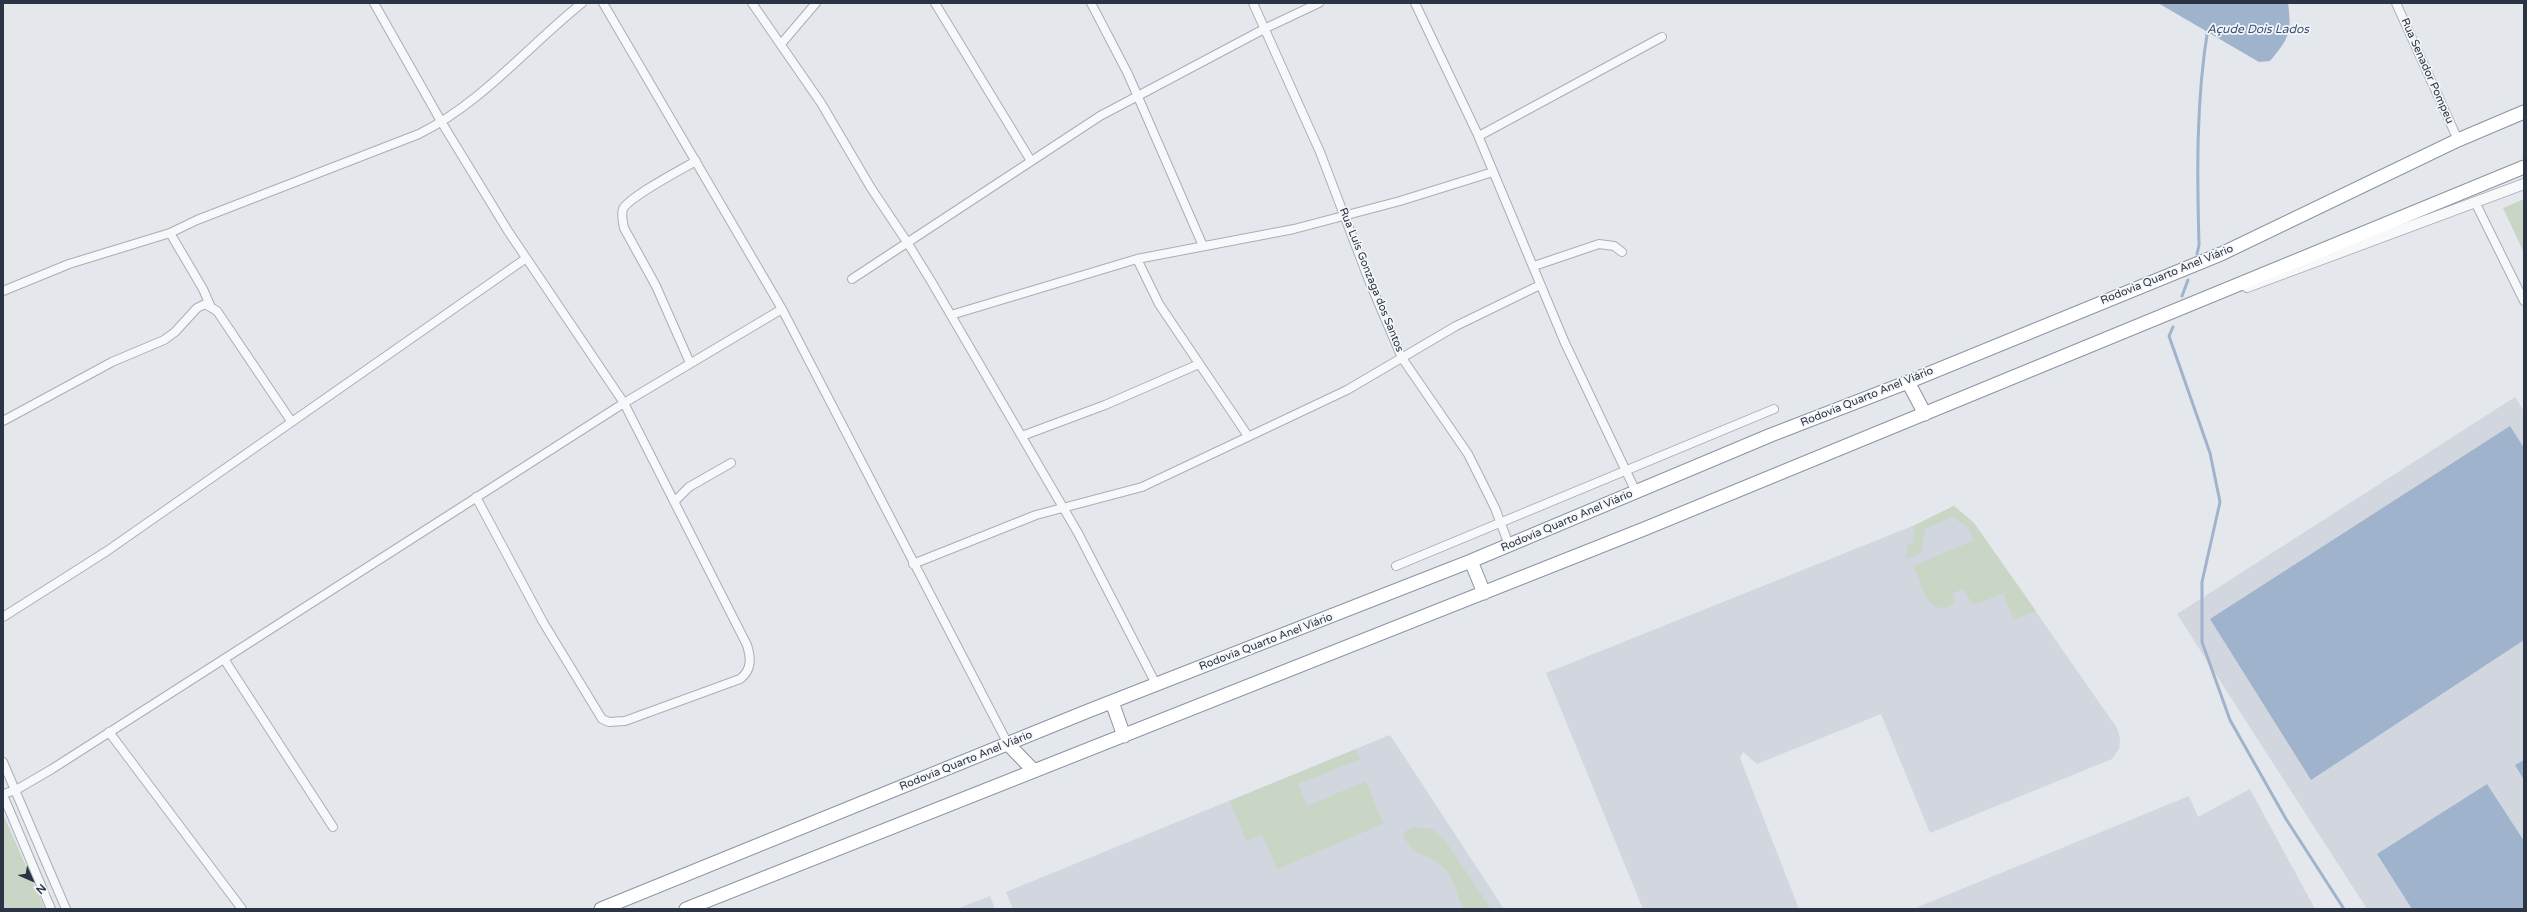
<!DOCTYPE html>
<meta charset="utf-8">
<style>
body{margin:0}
#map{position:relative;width:2527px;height:912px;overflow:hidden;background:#e4e7ec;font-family:"Varela Round",sans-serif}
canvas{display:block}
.frame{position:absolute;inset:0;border:4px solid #2b3445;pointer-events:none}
.north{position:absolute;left:12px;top:860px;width:40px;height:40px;-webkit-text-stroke:3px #f4f6f9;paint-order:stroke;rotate:135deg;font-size:11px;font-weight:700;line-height:16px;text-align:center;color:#2b3445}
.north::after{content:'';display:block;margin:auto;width:14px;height:18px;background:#2b3445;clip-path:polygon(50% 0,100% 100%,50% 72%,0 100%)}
</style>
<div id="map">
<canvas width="2527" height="912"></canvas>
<div class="frame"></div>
<div class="north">N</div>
</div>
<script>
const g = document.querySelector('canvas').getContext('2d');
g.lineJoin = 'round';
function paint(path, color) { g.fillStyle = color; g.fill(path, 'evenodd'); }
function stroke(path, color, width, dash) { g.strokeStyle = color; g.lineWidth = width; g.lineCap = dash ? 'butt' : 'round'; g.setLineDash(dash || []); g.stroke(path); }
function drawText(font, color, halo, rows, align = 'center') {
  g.font = font + ' "Varela Round",sans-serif'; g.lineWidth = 3.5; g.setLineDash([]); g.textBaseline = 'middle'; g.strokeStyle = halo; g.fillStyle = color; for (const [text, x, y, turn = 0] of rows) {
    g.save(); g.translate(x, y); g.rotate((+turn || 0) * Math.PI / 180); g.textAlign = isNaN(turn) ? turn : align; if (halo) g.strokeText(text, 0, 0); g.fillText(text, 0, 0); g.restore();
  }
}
paint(new Path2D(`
 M2515,397L2524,411V909H2367L2177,614Z
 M1954,506L1974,523L2117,728L2120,738L2119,749L2112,759L1930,833L1881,714L1757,764L1743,752L1740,758L1799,909H1643L1546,673L1915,525Z
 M1390,735L1504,909H1013L1006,892Z
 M2250,789L2315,909H1913L2189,796L2198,817Z
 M990,896L995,909H957Z`), '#d2d6de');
paint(new Path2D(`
 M2524,199V253L2503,208Z
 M1954,506L1974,523L2036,611L2014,620L2003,593L1978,604L1972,603L1963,589L1953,593L1955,603C1928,621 1921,584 1914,566L1974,540L1969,529L1953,517L1925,529L1921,553L1907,559L1905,554L1909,553L1906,545L1913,542L1915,525Z
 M1356,749L1360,759L1298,784L1307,806L1366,781L1383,824L1277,869L1262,834L1246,841L1230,801Z
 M3,814L45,909H3Z
 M1415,827L1432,829L1445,840L1491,909H1463C1457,895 1454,878 1443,867C1428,852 1415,859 1403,835L1407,830Z`), '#c9d6c5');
paint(new Path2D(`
 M2158,3H2288C2292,33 2289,38 2270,61L2259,62Z
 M2510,426L2524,448V640L2311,780L2210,619Z
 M2524,760V780L2515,765Z
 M2487,784L2524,841V909H2412L2377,854Z`), '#9fb4cc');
stroke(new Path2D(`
 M2197,254L2199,245C2197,173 2196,100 2208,28
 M2182,296L2188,280
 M2173,327L2169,336L2210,453L2220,502L2202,582V642L2230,720L2286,819L2344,909`), '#9fb4cc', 3);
const minor = new Path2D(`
 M374,3L442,123L508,231L624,403L747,645C751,658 752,670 740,679L625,721L609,722L602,719L543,622L476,497
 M603,3L782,309L1008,744
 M752,3L821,103L871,188L907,242L931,281L1078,533L1156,684
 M935,3L1031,161
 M1091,3L1128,74L1203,246
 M1253,3L1320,152L1370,283L1402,358L1468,454L1495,508L1509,545
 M1415,3L1477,133L1565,343L1636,492
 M2396,3L2458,140
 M781,44L816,3
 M1479,136L1662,37
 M2476,204L2524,301
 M170,233L203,289L210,305
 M1137,259L1159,304L1248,436
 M1534,266L1599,244L1614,246L1622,252
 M852,279L1100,116L1266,28L1319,3
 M3,291L69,264L170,233L197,220L419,134C482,103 528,46 582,3
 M951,315L1137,259L1294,229L1400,201L1493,172
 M690,363L656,286L624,228C623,222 621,215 623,209C629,197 682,169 696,161
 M3,421L112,362L164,340L175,332L197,308L205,304L217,311L291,421
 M1022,436L1105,405L1199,364
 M675,501L689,487L731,463
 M913,564L1036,515L1142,487L1347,390L1456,326L1540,285
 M1396,566L1774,409
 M3,617L107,551L525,259
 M224,659L333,827
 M109,732L242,909
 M3,762L66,909
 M3,794L16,790L52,769L624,403L782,309
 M3,795L51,909`);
const tertiary = new Path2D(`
 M2247,287L2524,184`);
const trunk = new Path2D(`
 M1908,382L1925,414
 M1471,561L1484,593
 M1112,702L1124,736
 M1008,744L1034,771
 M601,909L1088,711L1471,561L1771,435L1908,382L2221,254L2458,140L2524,112
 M686,909L1644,529L2524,167`);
stroke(minor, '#a9aeb7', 10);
stroke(tertiary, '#a9aeb7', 12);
stroke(trunk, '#8b94a3', 15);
stroke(minor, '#f7f8fa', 8);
stroke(tertiary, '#f7f8fa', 10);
stroke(trunk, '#fff', 13);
drawText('11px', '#2b3445', '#f4f6f9', [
 ["Rua Senador Pompeu",2427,71,66],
 ["Rodovia Quarto Anel Viário",2167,275,-22],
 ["Rua Luís Gonzaga dos Santos",1371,280,68],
 ["Rodovia Quarto Anel Viário",1867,397,-22],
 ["Rodovia Quarto Anel Viário",1567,521,-23],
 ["Rodovia Quarto Anel Viário",1266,642,-21],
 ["Rodovia Quarto Anel Viário",966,761,-22]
]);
drawText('italic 12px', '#34527a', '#f4f6f9', [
 ["Açude Dois Lados",2258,30]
]);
</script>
